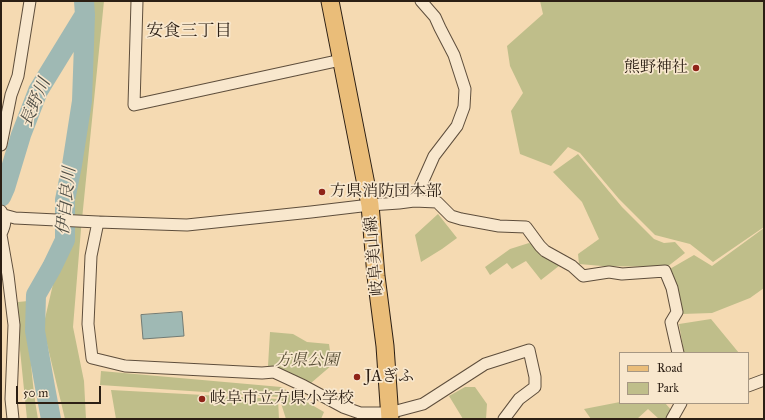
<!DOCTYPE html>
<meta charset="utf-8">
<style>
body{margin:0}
#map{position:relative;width:765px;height:420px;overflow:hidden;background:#f5dab2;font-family:"IM FELL Great Primer",serif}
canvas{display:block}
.frame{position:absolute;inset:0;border:2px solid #2c1f14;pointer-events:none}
.legend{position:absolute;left:619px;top:352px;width:130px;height:52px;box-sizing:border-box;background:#f8e7cd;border:1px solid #a69783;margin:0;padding:5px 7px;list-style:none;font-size:12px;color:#2c1f14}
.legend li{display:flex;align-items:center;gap:8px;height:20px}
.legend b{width:20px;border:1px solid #a69783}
.scale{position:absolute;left:16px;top:386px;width:85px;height:18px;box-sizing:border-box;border:2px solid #2c1f14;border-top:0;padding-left:5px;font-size:12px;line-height:14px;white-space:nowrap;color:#2c1f14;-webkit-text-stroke:3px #f8e7cd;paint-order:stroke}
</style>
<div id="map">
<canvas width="765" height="420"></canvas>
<div class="frame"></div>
<ul class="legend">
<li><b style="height:5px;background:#eabd79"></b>Road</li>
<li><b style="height:11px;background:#bfbe8a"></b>Park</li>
</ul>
<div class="scale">50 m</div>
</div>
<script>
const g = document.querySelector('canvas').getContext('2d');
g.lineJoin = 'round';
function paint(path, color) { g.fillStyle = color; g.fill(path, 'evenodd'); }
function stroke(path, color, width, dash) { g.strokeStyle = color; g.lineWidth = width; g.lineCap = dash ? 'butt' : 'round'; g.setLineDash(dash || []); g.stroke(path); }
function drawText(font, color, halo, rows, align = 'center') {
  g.font = font + ' "IM FELL Great Primer","Noto Serif JP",serif'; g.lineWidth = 3.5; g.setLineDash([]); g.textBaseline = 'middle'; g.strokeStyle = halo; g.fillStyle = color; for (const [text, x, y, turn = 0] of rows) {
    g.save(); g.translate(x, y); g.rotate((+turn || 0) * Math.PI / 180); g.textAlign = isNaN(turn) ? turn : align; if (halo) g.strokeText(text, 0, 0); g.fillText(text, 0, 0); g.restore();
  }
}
paint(new Path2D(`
 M92,1H104L81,229L73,327L84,381L86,419H65L43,327L57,267L66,251L89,65Z
 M540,1H764V227L713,262L690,244L655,235L619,199L580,153L568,147L551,166L520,154L511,111L523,93L510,66L507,46L543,14Z
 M578,154L622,207L654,239L664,243L675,242L685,253L667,267L602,266L579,264L578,254L599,239L582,202L553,172Z
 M438,214L457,238L442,249L421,262L415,235Z
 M764,228V288L750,298L712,313L682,314L668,270L694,255L712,266Z
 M529,243L543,247L564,262L541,280L526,261L512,269L507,263L490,275L485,267L510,249Z
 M28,301C29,340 31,380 38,419H27L20,350L18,302Z
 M711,319L739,353H684L679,324Z
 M270,332L293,334L307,342L329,344L332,365L311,383L285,372L268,366Z
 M101,371L281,387L324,412L321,419H286L279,397L100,385Z
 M465,387H475L487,404L486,419H463L449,396Z
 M111,390L278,399L279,419H116Z
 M620,402V403H665L673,412L668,419H659L648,409L637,419H591L584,409Z`), '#bfbe8a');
const water = new Path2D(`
 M182,312L184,336L143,339L141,315Z`);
paint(water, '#9fb9b4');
stroke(water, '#717b74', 1);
stroke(new Path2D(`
 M1,197L5,188L21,135L38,91L84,16
 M51,419L45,387L35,331L36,295L52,267L65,240V200L72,165L82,101L85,15L84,1`), '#9fb9b4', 20);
const minor = new Path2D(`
 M137,1L134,105L341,60
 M1,145L11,95L18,76L30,1
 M414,201L434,156L457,126L464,107L465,89L454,55L440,28L435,17L421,1
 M1,211C7,220 5,225 1,234
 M4,215L15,218L98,222L187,225L311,212L370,205L399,203L414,201L437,202L451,216L461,219L499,226L526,227L540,246L545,251L572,266L583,276L609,272L622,274L665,271L672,288L677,312L671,322L678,353
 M98,222L91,256L88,324L92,358L125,366L262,373L274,372L304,386L343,407L360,413H389L423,404L485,364L529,350L535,377V387L519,399L504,419
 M1,235L8,275L14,325L11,399L13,419
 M748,386L764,380
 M672,419L681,403`);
const primary = new Path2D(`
 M330,1L370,205L376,276L385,346L390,419`);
stroke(minor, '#5e4e3c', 13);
stroke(primary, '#2c1f14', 19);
stroke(minor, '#f8e7cd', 11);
stroke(primary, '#eabd79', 17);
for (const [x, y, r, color] of [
 [696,68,4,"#8f2418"],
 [322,192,4,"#8f2418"],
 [357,377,4,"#8f2418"],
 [202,399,4,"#8f2418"]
]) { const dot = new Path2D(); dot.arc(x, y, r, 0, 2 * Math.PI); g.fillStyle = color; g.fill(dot); stroke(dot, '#f8e7cd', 1.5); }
drawText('16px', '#2c1f14', '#f8e7cd', [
 ["熊野神社",688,68,"right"],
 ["方県消防団本部",330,192],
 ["JAぎふ",365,377],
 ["岐阜市立方県小学校",210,399]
], 'left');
drawText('16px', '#2c1f14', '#f8e7cd', [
 ["岐阜美山線",375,256,-95]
]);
drawText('italic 16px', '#584f37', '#f8e7cd', [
 ["方県公園",307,361]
]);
drawText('17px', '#2c1f14', '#f8e7cd', [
 ["安食三丁目",189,32]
]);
drawText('italic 17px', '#4e4d44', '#f8e7cd', [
 ["長野川",36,103,-67],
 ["伊自良川",67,201,-84]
]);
</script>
